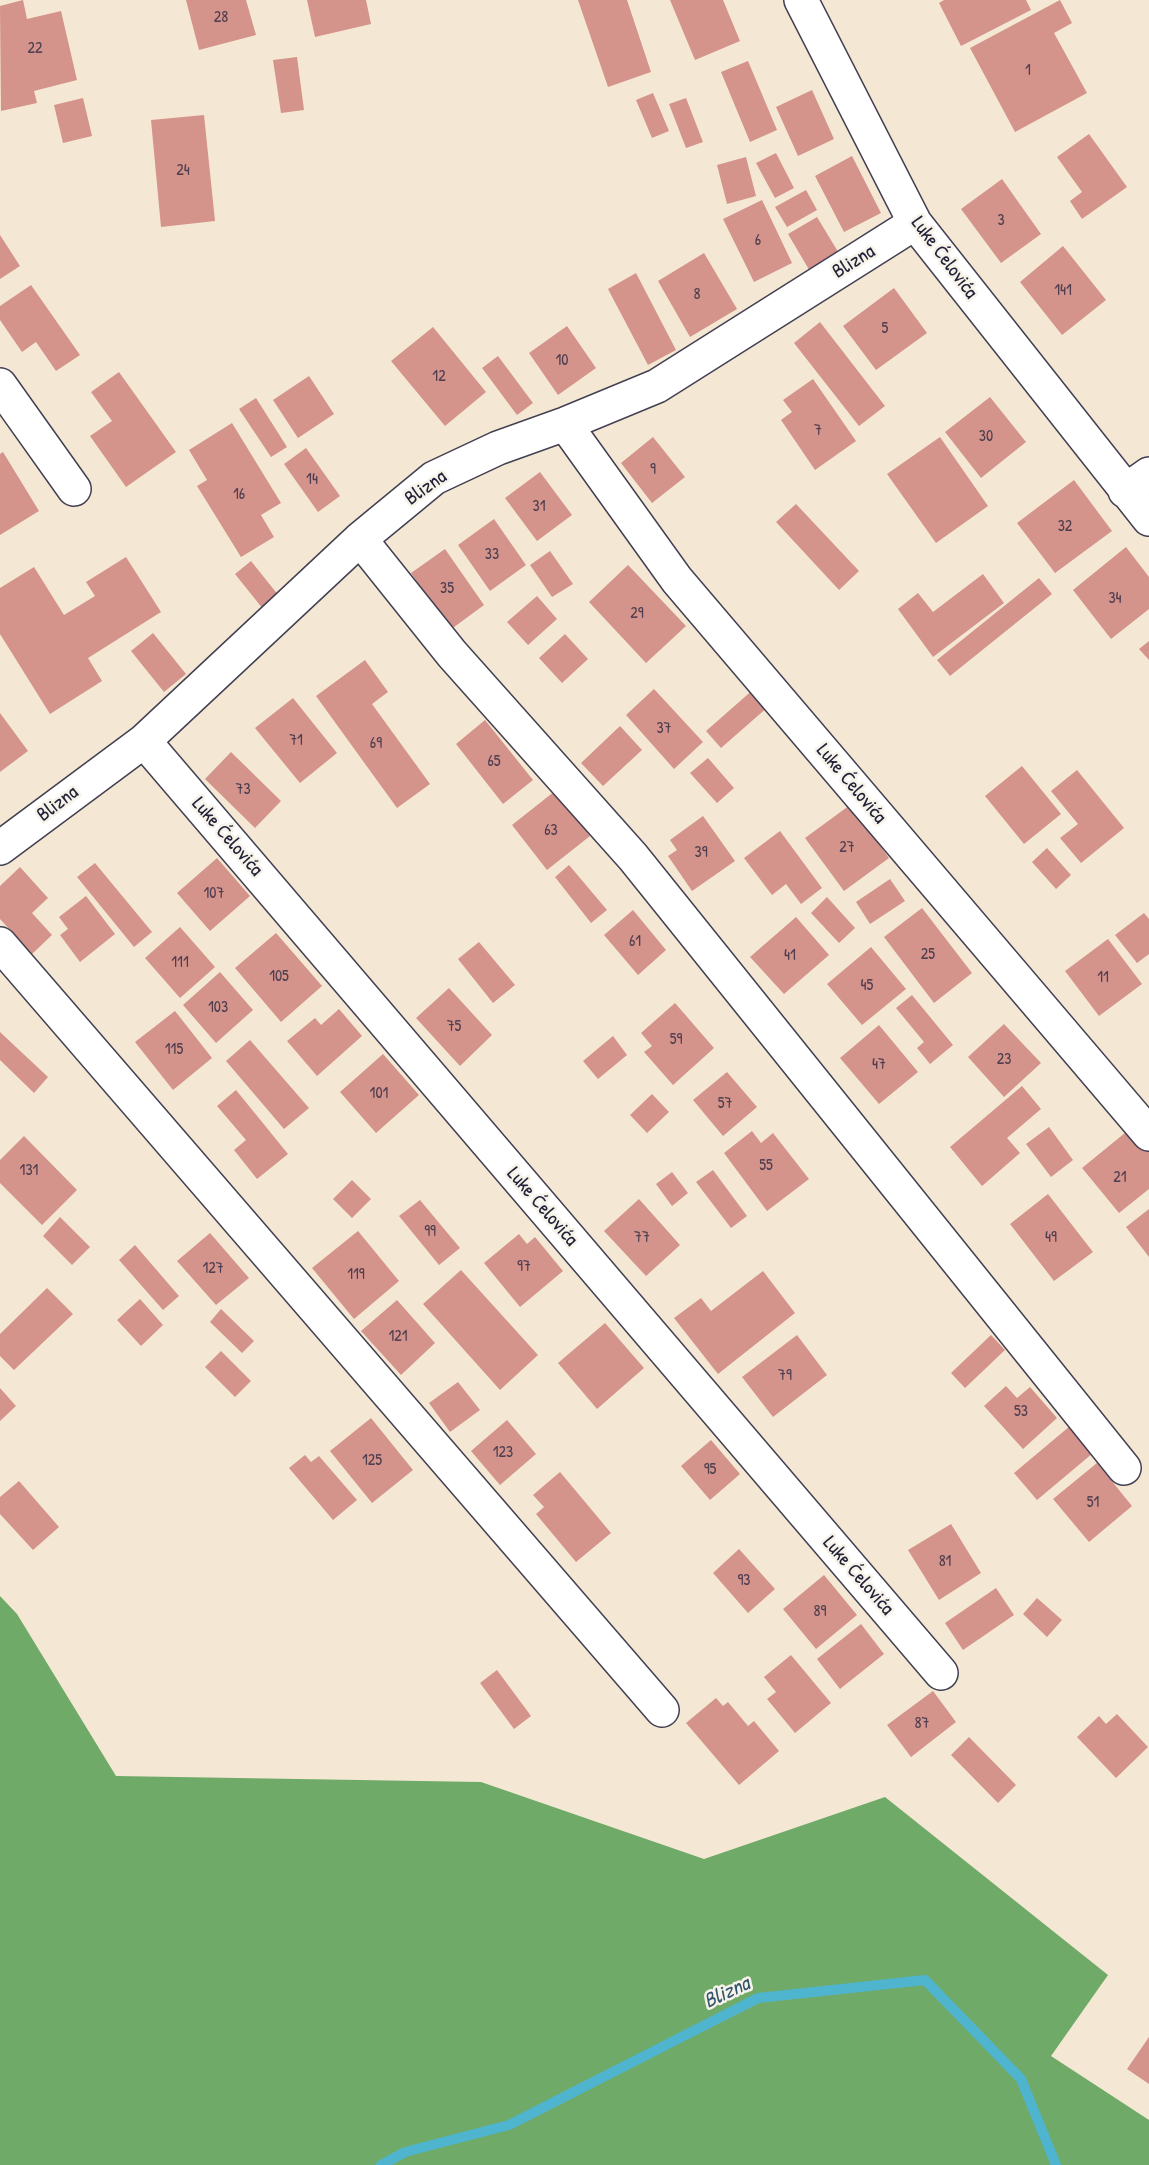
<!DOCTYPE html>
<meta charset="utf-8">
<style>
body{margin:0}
canvas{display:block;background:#f4e8d4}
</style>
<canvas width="1149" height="2165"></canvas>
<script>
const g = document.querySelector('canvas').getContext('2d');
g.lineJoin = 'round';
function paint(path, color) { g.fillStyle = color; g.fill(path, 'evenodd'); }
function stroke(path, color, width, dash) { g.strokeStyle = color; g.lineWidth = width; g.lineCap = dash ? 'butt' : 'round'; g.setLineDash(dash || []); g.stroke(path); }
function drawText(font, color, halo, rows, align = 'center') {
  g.font = font + ' "Patrick Hand",sans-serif'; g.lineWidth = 5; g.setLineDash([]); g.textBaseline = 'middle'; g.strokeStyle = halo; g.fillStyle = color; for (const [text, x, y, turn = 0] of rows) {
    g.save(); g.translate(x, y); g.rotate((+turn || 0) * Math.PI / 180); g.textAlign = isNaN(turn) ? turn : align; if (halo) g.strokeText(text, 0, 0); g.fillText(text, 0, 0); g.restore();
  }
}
paint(new Path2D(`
 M0,1596L17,1614L116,1776L481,1782L704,1859L885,1797L1108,1975L1051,2056L1149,2120V2165H0Z`), '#70aa69');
stroke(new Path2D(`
 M381,2165L405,2152L509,2125L758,1998L925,1980L1021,2079L1056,2165`), '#4fb4ce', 10);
paint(new Path2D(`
 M23,0L27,19L61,11L77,80L34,91L37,103L1,111L0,6Z
 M186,0H246L256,35L199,50Z
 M307,0H366L371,24L315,37Z
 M578,0H627L651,72L608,87Z
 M670,0H723L740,41L695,60Z
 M944,0H1026L1031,10L961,46L939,3Z
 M1060,0L1072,23L1054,33L1087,93L1015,132L970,48Z
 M297,57L304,110L281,113L273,60Z
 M748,61L777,130L750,142L721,72Z
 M812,90L834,139L798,156L776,107Z
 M653,93L669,131L652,138L636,100Z
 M83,98L92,136L63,143L54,105Z
 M686,98L703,142L686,148L669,104Z
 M204,115L215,221L161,227L151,120Z
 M1089,134L1127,187L1082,219L1070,201L1082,192L1057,157Z
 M776,153L794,188L775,198L756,163Z
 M852,156L881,213L844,232L815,176Z
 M746,157L756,196L727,204L717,165Z
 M1002,179L1041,234L1001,263L961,209Z
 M806,190L817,210L787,227L775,207Z
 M762,200L792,263L754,282L723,219Z
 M817,217L840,255L811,273L788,234Z
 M0,235L20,266L0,279Z
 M1063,246L1106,300L1062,335L1020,282Z
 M704,253L737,309L690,337L658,281Z
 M636,273L676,350L648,365L608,289Z
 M31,285L80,355L56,371L36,342L22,352L0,320V306Z
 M894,288L927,333L876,370L843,326Z
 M820,322L885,406L859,426L794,343Z
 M567,326L596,368L558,395L529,353Z
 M433,327L486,392L445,426L391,361Z
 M498,356L533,403L517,415L482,368Z
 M119,372L176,452L126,487L90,436L112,421L91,392Z
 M309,376L334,414L298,438L273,400Z
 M813,379L856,441L815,470L781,420L792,412L783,400Z
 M990,397L1026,442L981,478L945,432Z
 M256,398L287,447L271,457L239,409Z
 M232,423L281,503L261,515L274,537L241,557L197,486L207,480L189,450Z
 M653,437L685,477L652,503L621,463Z
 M940,437L988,506L936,543L887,474Z
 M306,448L340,496L318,512L284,464Z
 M3,452L39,511L0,535V454Z
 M540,472L572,515L537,541L505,498Z
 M1074,480L1112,531L1055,573L1017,523Z
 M796,504L859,571L839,590L776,522Z
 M494,519L526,565L490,591L458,545Z
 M1126,547L1149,577V609L1111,639L1073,590Z
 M445,549L484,605L450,630L411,573Z
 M550,551L573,584L552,597L530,565Z
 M126,557L161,612L88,658L102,681L50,714L0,634V588L34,567L64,615L95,596L86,582Z
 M251,561L279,596L263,609L235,574Z
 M628,565L686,626L646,663L589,602Z
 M983,574L1004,603L933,657L898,609L918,593L933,612Z
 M1039,578L1052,594L950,676L937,660Z
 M537,596L557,619L528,645L507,622Z
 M153,633L186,674L164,692L131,651Z
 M565,634L588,659L562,683L539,658Z
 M1149,641V660L1139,649Z
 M365,660L388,692L372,704L430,784L397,808L316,696Z
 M755,688L769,706L721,748L706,731Z
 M654,689L703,742L674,769L626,715Z
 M293,698L337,753L300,783L255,728Z
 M0,713L28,751L0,772Z
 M485,720L533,780L503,804L456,744Z
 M620,726L642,750L603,786L581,763Z
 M231,752L281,801L255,828L205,779Z
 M708,758L734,788L717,803L690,773Z
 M1022,766L1061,814L1024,844L985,796Z
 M1077,770L1124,828L1081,863L1060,838L1078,824L1051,791Z
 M555,791L590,836L547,870L512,825Z
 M850,805L889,858L844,891L805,838Z
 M703,816L735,861L692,891L668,856L677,850L670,840Z
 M780,831L822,888L801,904L786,884L772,895L744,858Z
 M1047,848L1071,875L1056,889L1032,862Z
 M217,858L250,896L210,931L177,893Z
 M95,863L152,932L134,947L77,877Z
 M569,865L607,910L591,923L555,877Z
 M20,867L48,898L32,913L52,935L32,954L0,919V886Z
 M890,879L905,901L870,924L856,902Z
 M86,896L115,934L80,962L60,935L68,929L59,917Z
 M827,897L855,928L839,943L811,913Z
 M922,908L972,973L934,1003L884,937Z
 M633,910L666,950L638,975L604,935Z
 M1144,913L1149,919V954L1137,963L1115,935Z
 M796,917L829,955L784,994L750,957Z
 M180,927L215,967L180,998L145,958Z
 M276,933L322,986L281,1022L235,968Z
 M1108,939L1142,984L1099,1016L1065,971Z
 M479,942L515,985L493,1003L458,959Z
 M871,947L906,989L862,1025L827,984Z
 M220,972L253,1010L216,1043L183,1005Z
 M449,988L492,1035L460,1066L416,1018Z
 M912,995L953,1045L930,1064L917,1048L924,1042L896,1008Z
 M675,1003L714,1048L673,1085L644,1052L652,1046L641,1033Z
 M339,1009L362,1036L317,1076L287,1041L315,1018L321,1025Z
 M175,1011L212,1058L173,1090L135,1042Z
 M1004,1024L1041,1063L1004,1097L968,1057Z
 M879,1025L918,1072L879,1104L840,1058Z
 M0,1032L48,1077L34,1093L0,1060Z
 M613,1036L627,1055L598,1079L583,1061Z
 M250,1040L309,1108L284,1129L226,1061Z
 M383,1054L419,1095L376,1133L340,1092Z
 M727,1072L757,1107L723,1136L693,1100Z
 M1022,1086L1041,1109L1007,1138L1020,1153L982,1186L950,1147Z
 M236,1090L288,1154L257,1179L234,1150L246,1140L217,1106Z
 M652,1094L669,1112L647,1133L630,1115Z
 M1049,1127L1073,1160L1051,1177L1026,1144Z
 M1131,1128L1149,1150V1189L1119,1213L1082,1168Z
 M752,1131L761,1143L773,1133L809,1179L767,1211L724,1153Z
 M24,1136L77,1190L42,1225L0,1183V1160Z
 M713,1170L747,1216L731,1228L696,1182Z
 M672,1172L688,1193L672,1206L656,1184Z
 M352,1180L371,1199L352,1218L333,1199Z
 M1048,1194L1093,1252L1054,1281L1010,1224Z
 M639,1199L680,1245L646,1276L604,1231Z
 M420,1200L460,1248L439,1265L399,1216Z
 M1149,1209V1257L1126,1227Z
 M60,1217L90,1247L72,1265L43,1236Z
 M358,1231L399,1281L354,1319L312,1268Z
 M210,1233L249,1278L216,1305L177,1261Z
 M519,1234L527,1244L535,1237L563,1271L520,1307L484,1263Z
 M135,1245L179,1296L163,1310L119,1260Z
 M461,1270L538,1355L500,1390L423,1304Z
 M763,1271L795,1313L718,1374L674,1318L701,1298L711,1311Z
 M47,1288L73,1314L14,1370L0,1356V1334Z
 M140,1299L163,1325L141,1346L117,1320Z
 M397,1300L435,1343L401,1375L361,1331Z
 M221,1309L254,1341L242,1353L210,1322Z
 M605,1323L644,1368L597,1409L558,1363Z
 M797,1335L827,1375L773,1417L742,1377Z
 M991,1335L1005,1350L965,1388L951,1373Z
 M221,1351L251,1381L235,1397L205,1367Z
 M458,1382L480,1410L450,1432L429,1403Z
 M1006,1386L1017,1398L1030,1387L1057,1418L1023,1449L984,1406Z
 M0,1388L16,1406L0,1421Z
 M371,1418L413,1470L372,1503L330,1451Z
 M507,1420L536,1454L500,1485L471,1451Z
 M1070,1426L1093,1453L1037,1500L1014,1473Z
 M711,1440L740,1474L710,1500L681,1466Z
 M305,1455L311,1462L319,1456L357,1500L333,1520L289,1468Z
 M1097,1463L1132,1506L1089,1542L1053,1499Z
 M560,1472L611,1533L576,1562L536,1514L544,1507L533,1495Z
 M19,1481L59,1527L33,1550L0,1514V1497Z
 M951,1524L981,1573L939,1600L908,1550Z
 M739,1549L775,1589L748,1613L713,1573Z
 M824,1575L857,1615L816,1649L783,1609Z
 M996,1588L1014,1615L963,1650L945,1623Z
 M1037,1598L1062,1620L1047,1637L1023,1614Z
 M861,1624L884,1654L840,1689L817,1659Z
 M791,1655L831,1703L795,1733L767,1699L776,1692L764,1677Z
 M497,1670L531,1716L514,1729L480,1683Z
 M933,1691L956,1722L911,1757L887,1725Z
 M716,1698L723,1706L728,1702L748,1726L754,1721L779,1751L739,1785L686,1723Z
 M1117,1714L1148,1747L1116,1778L1077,1737L1099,1716L1106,1724Z
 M969,1737L1016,1785L998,1803L951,1755Z
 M1149,2037V2084L1127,2069Z`), '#d4938b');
const minor = new Path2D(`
 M801,0L915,223L1149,519
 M0,385L74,489
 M565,424L677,580L1149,1134
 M1125,491L1149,474
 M360,539L452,654L633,857L1124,1468
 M144,741L941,1673
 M0,848L144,741L360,539L434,478L498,448L565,424L657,386L915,223
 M0,944L662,1710`);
stroke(minor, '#424052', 36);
stroke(minor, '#fff', 33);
drawText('16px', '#4e3e4f', null, [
 ["28",221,18],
 ["22",35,49],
 ["1",1028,71],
 ["24",183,171],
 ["3",1001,221],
 ["6",758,241],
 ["141",1063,291],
 ["8",697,295],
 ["5",885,329],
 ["10",562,361],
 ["12",439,377],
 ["7",818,431],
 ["30",986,437],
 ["9",653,470],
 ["14",312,480],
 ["16",239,495],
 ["31",539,507],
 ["32",1065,527],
 ["33",492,555],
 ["35",447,589],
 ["34",1115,599],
 ["29",637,614],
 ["37",664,729],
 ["71",296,741],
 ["69",376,744],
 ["65",494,762],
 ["73",243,790],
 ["63",551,831],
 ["27",847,848],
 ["39",701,853],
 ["107",214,894],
 ["61",635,942],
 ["25",928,955],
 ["41",790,956],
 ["111",180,963],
 ["105",279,977],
 ["11",1103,978],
 ["45",867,986],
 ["103",218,1008],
 ["75",454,1027],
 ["59",676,1040],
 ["115",174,1050],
 ["23",1004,1060],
 ["47",879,1065],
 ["101",379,1094],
 ["57",725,1104],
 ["55",766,1166],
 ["131",29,1171],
 ["21",1120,1178],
 ["99",430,1232],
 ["77",642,1238],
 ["49",1051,1238],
 ["97",524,1267],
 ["127",213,1269],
 ["119",356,1275],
 ["121",398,1337],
 ["79",785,1376],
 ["53",1021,1412],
 ["123",503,1453],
 ["125",372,1461],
 ["95",710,1470],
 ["51",1093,1503],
 ["81",945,1562],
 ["93",744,1581],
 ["89",820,1612],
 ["87",922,1724]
]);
drawText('20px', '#22223b', '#f7f3e8', [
 ["Luke Ćelovića",944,258,53],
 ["Blizna",854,262,-32],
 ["Blizna",426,488,-35],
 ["Luke Ćelovića",851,784,50],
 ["Blizna",58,804,-37],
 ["Luke Ćelovića",227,837,49],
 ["Luke Ćelovića",542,1207,49],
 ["Luke Ćelovića",858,1576,49]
]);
drawText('italic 21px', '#32556e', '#f7f3e8', [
 ["Blizna",727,1993,-25]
]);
</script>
